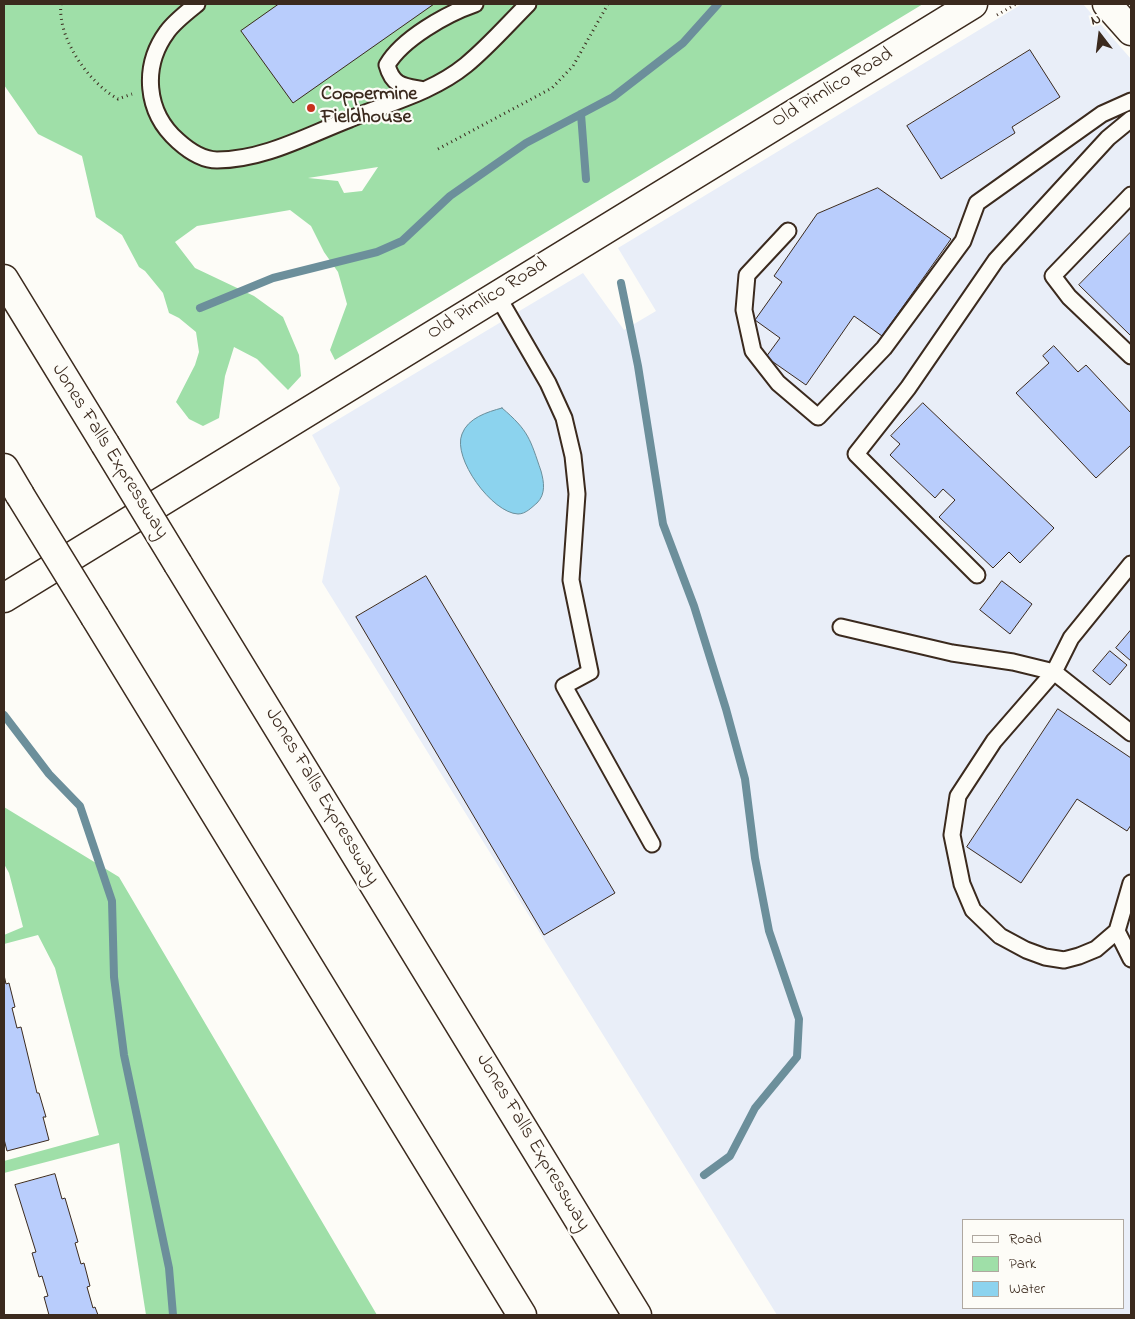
<!DOCTYPE html>
<style>
body{margin:0}
#map{position:relative;width:1135px;height:1319px;overflow:hidden;background:#fdfcf7;font-family:"Indie Flower",sans-serif}
canvas{display:block}
.frame{position:absolute;inset:0;border:5px solid #3b2a1e;pointer-events:none}
.legend{position:absolute;left:962px;top:1219px;width:162px;height:90px;box-sizing:border-box;background:#fdfcf7;border:1px solid #afa8a0;margin:0;padding:6px 9px;list-style:none;font-size:15px;color:#3b2a1e}
.legend li{display:flex;align-items:center;gap:10px;height:25px}
.legend b{width:25px;border:1px solid #afa8a0}
.north{position:absolute;left:1075px;top:10px;width:50px;height:50px;-webkit-text-stroke:4px #fdfcf7;paint-order:stroke;rotate:345deg;font-size:14px;font-weight:700;line-height:20px;text-align:center;color:#3b2a1e}
.north::after{content:'';display:block;margin:auto;width:18px;height:22px;background:#3b2a1e;clip-path:polygon(50% 0,100% 100%,50% 72%,0 100%)}
</style>
<div id="map">
<canvas width="1135" height="1319"></canvas>
<div class="frame"></div>
<ul class="legend">
<li><b style="height:6px;background:#fdfcf7"></b>Road</li>
<li><b style="height:14px;background:#9fdfa8"></b>Park</li>
<li><b style="height:14px;background:#8cd3ee"></b>Water</li>
</ul>
<div class="north">N</div>
</div>
<script>
const g = document.querySelector('canvas').getContext('2d');
g.lineJoin = 'round';
function paint(path, color) { g.fillStyle = color; g.fill(path, 'evenodd'); }
function stroke(path, color, width, dash) { g.strokeStyle = color; g.lineWidth = width; g.lineCap = dash ? 'butt' : 'round'; g.setLineDash(dash || []); g.stroke(path); }
function drawText(font, color, halo, rows, align = 'center') {
  g.font = font + ' "Indie Flower",sans-serif'; g.lineWidth = 4.5; g.setLineDash([]); g.textBaseline = 'middle'; g.strokeStyle = halo; g.fillStyle = color; for (const [text, x, y, turn = 0] of rows) {
    g.save(); g.translate(x, y); g.rotate((+turn || 0) * Math.PI / 180); g.textAlign = isNaN(turn) ? turn : align; if (halo) g.strokeText(text, 0, 0); g.fillText(text, 0, 0); g.restore();
  }
}
paint(new Path2D(`
 M1022,4H1083L1131,59V1315H777L322,582L340,488L312,435L583,273L624,330L656,311L618,248ZM964,1220H1124V1308H964Z`), '#e9eef8');
paint(new Path2D(`
 M4,4H923L335,360L330,350L347,304L338,272L324,252L311,226L290,210L197,226L175,242L195,268L254,296L283,317L299,355L301,376L288,390L257,359L234,347L225,376L219,418L203,426L189,419L176,402L195,365L199,352L196,332L179,318L169,313L163,293L145,271L139,267L122,235L96,217L82,156L38,134L4,85ZM378,167L362,191L344,193L338,181L308,178Z
 M4,807L119,877L377,1315H146L119,1143L4,1173V1161L99,1135L55,968L38,935L4,944V935L23,927L9,873L4,864Z`), '#9fdfa8');
const water = new Path2D(`
 M502,408C529,431 530,439 541,471C544,482 546,494 537,503C532,507 526,514 518,514C492,513 452,458 462,434C468,418 487,412 502,408Z`);
paint(water, '#8cd3ee');
stroke(water, '#6c8f9b', 1);
stroke(new Path2D(`
 M581,114L586,179
 M621,283L638,366L663,524L694,606L726,709L745,779L755,858L769,931L799,1019L797,1057L755,1108L730,1156L704,1175
 M200,308L273,278L377,252L402,241L450,196L526,143L613,97L683,43L718,4
 M4,715L49,774L80,806L112,901L114,977L124,1055L169,1268L173,1315`), '#6c8f9b', 8);
const building = new Path2D(`
 M279,4H434L293,103L241,31Z
 M1030,50L1060,97L1012,127L1015,133L941,179L907,126Z
 M878,188L951,239L882,336L854,316L806,385L766,357L780,338L755,320L782,282L774,276L817,214Z
 M1131,232V336L1079,285Z
 M1054,346L1078,372L1086,365L1131,413V445L1096,478L1016,393L1049,363L1043,356Z
 M923,403L1054,528L1020,563L1009,552L993,568L939,517L955,500L943,489L935,498L890,455L900,444L891,436Z
 M426,576L615,893L544,935L356,617Z
 M1002,581L1032,604L1010,634L980,610Z
 M1131,630V661L1116,648Z
 M1110,651L1127,665L1110,685L1093,671Z
 M1058,709L1131,758V825L1127,831L1077,799L1021,883L967,847Z
 M4,975L6,984L9,983L15,1007L12,1008L17,1028L21,1027L37,1093H39L46,1117H43L49,1140L7,1151L4,1139Z
 M55,1174L62,1199L65,1198L78,1242L75,1243L81,1264L84,1263L90,1286L87,1287L93,1308L95,1307L98,1315H49L44,1297L48,1296L42,1276L39,1277L32,1253L36,1252L15,1185Z`);
paint(building, '#b9cdfc');
stroke(building, '#3b2a1e', 1);
const lane = new Path2D(`
 M197,4C187,12 174,22 167,32C142,66 145,112 178,141C188,150 202,160 217,160C264,160 308,135 350,119C389,103 433,92 466,65C488,47 508,24 528,4
 M424,90C404,86 393,87 387,65C402,39 446,14 475,4
 M1131,195L1053,276L1069,297L1131,356
 M788,231L747,275L744,310L753,351L778,383L818,417L884,348L963,241L977,203L1102,114L1131,101
 M497,295L548,383L564,418L573,456L577,494L571,580L590,672L564,686L652,844
 M1131,564L1071,638L1054,672L994,741L958,796L952,835L962,884L973,910L1000,936L1026,950L1045,957L1064,960L1079,956L1096,949L1117,931L1131,883
 M977,575L856,454L908,388L996,260L1108,138L1131,119
 M841,627L952,653L1013,662L1054,672L1131,733
 M1117,931L1131,959`);
const secondary = new Path2D(`
 M1107,4L1131,31
 M4,598L973,4`);
const highway = new Path2D(`
 M4,279L105,444
 M4,468L20,495
 M178,564L637,1315
 M95,617L522,1315`);
stroke(lane, '#3b2a1e', 19);
stroke(secondary, '#3b2a1e', 31);
stroke(highway, '#3b2a1e', 31);
stroke(new Path2D(`
 M61,4C57,38 89,83 118,99L132,94
 M997,15L1016,4
 M438,149L552,88L573,66L608,4`), '#3b2a1e', 3, [1, 4]);
stroke(lane, '#fdfcf7', 15);
stroke(secondary, '#fdfcf7', 28);
stroke(highway, '#fdfcf7', 28);
const highwayBridge = new Path2D(`
 M105,444L178,564
 M20,495L95,617`);
stroke(highwayBridge, '#3b2a1e', 31, []);
stroke(highwayBridge, '#fdfcf7', 28);
for (const [x, y, r, color] of [
 [311,108,5,"#c8321e"]
]) { const dot = new Path2D(); dot.arc(x, y, r, 0, 2 * Math.PI); g.fillStyle = color; g.fill(dot); stroke(dot, '#fdfcf7', 2); }
drawText('20px', '#3b2a1e', '#fdfcf7', [
 ["Old Pimlico Road",833,89,-31],
 ["Old Pimlico Road",488,300,-32],
 ["Jones Falls Expressway",109,452,58],
 ["Jones Falls Expressway",321,797,59],
 ["Jones Falls Expressway",532,1143,59]
]);
drawText('bold 20px', '#3b2a1e', '#fdfcf7', [
 ["Coppermine",321,96],
 ["Fieldhouse",321,119]
], 'left');
</script>
